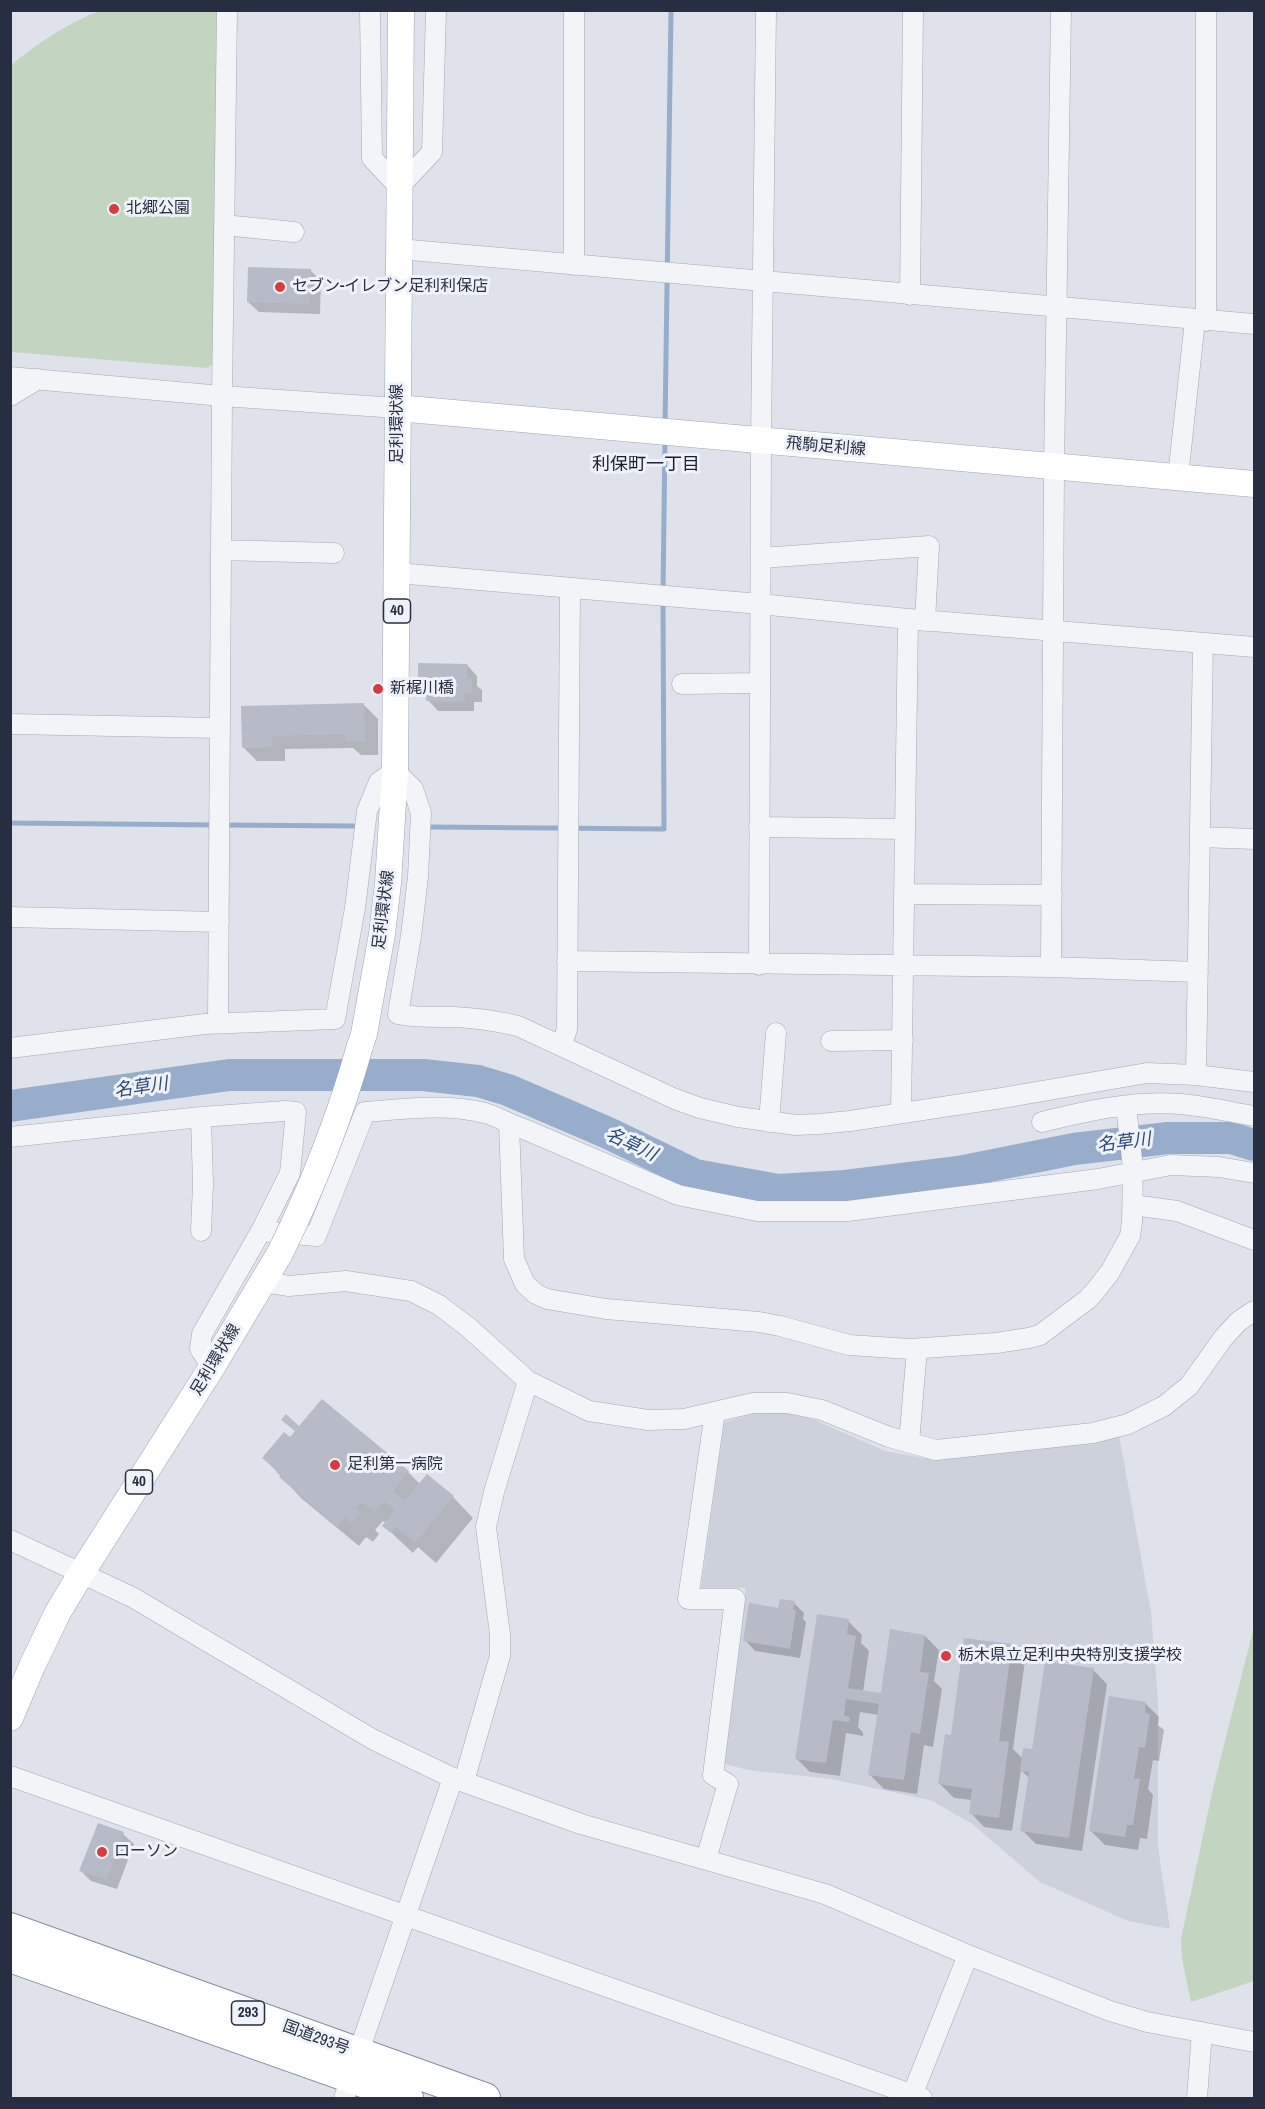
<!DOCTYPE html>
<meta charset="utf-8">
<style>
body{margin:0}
#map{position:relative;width:1265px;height:2109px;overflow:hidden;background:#dfe2ea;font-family:"Archivo Narrow",sans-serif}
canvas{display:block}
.frame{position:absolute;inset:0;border:12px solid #272e42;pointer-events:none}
</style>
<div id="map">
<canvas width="1265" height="2109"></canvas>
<div class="frame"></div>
</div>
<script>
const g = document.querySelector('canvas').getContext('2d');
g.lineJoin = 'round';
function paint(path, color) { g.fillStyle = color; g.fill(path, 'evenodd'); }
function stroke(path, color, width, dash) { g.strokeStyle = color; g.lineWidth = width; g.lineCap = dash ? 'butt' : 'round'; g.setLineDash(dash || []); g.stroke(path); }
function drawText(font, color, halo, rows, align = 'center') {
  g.font = font + ' "Archivo Narrow","Noto Sans JP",sans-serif'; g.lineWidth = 6; g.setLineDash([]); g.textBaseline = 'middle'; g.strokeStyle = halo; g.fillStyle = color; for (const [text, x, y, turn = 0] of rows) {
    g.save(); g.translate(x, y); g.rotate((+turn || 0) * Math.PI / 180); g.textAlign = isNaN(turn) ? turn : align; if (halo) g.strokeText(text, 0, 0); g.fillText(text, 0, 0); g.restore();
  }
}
paint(new Path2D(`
 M783,1412L815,1420L885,1451L924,1458L1006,1450L1119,1435L1151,1612L1158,1700V1847L1170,1929L1128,1921L1040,1882L971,1823L930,1800L831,1779L748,1770L721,1763L746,1588H701L724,1422L753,1414Z`), '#cdd1dc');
paint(new Path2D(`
 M100,11H221L215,362L207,368L11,352L10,66C37,43 68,23 100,11Z
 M1253,1631L1254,1981L1191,2002L1182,1959L1181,1939L1214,1784Z`), '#c3d4c0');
paint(new Path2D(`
 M310,270L321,281L320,314L259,312L248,302Z
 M467,665L477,676V686L482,690V702H474V711H438L428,700V689L419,680Z
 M364,705L378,719V755H361L353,748L285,749V761H257L243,747L242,707Z
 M283,1420L408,1472L420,1484L453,1497L473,1518L436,1563L418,1547L413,1553L384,1526L386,1523L383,1521L375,1530L379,1534L373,1542L366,1537L359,1546L301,1498L264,1458L290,1439L296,1432Z
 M794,1603L804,1613L803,1619L806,1622L800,1658L755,1651L745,1640L780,1610Z
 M848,1621L862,1635L861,1643L869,1651L863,1692L882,1695L925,1636L939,1650L934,1681L942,1689L933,1747L924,1745L917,1794L884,1789L870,1775L879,1715L860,1712L858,1727L863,1733V1736L846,1733L840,1776L810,1772L796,1758Z
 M1011,1646L1025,1660L1013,1749L1023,1759L1034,1751L1093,1670L1107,1684L1082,1851L1036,1844L1022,1830L1029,1778L1021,1770L1012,1831L984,1827L971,1813L972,1800L954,1798L940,1784L952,1736Z
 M1145,1703L1159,1717L1158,1725L1164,1730L1159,1761L1153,1760L1148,1789L1153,1795L1147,1839L1140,1838L1138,1850L1105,1845L1091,1831Z
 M123,1834L134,1844L117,1889L91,1881L81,1871Z`), '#0003');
stroke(new Path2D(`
 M665,426L671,10
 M663,591L665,438
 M10,823L214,825
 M224,825L354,826
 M431,827L664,829L663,600`), '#98accc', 5);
stroke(new Path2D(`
 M10,1106L229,1075H423L478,1081L508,1090L608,1133L695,1175L778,1190L845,1186L959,1172L1074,1149L1168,1138H1231L1254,1145`), '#98accc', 32);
paint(new Path2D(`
 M248,267L311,269L310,304L247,302Z
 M418,663L467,664V679H472V693H465L464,702L426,701L427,681H418Z
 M364,703L365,741L345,742V734L272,736V747L242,748L241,706Z
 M322,1399L409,1471L393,1491L404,1501L427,1474L454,1496L415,1543L396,1527L391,1533L382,1526L395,1510L384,1501L375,1512L362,1502L355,1509L360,1513L351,1523L345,1517L337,1526L279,1477L281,1474L262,1458L284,1432L290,1437L295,1431L281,1420L286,1414L299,1426Z
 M780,1599L795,1601L793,1610H796L790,1649L743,1641L749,1603L778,1608Z
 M817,1614L849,1619L847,1634L856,1636L848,1688L881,1693L890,1629L925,1635L920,1672L929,1673L920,1734L911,1732L904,1780L868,1775L879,1704L846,1699L844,1716L850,1717L849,1722L833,1720L826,1763L795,1759Z
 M964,1638L1012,1644L999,1741L1009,1742L999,1818L969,1814L972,1789L938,1784L945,1734L951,1735Z
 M1045,1661L1094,1668L1069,1838L1020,1831L1029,1772L1020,1771L1023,1748L1032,1749Z
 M1109,1696L1146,1702L1145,1713L1150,1714L1145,1748L1139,1747L1134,1779H1140L1133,1825H1127L1125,1837L1089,1831Z
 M98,1823L124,1832L107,1879L79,1871Z`), '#b6bbc7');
const minor = new Path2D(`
 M370,10L372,158L399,187L432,152L436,10
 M224,225L294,232
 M399,249L1254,324
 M574,265V10
 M910,295L913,10
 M1206,321V10
 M10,377L222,396L397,408
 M10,396L38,379
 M1178,477L1195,320
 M221,550L334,553
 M761,558L929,546L925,621
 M397,573L760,604L908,619L1254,647
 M682,684L760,683
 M10,724L220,728
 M759,827L905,829
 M1200,837L1254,839
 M905,894L1052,895
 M10,917L219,922
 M567,961L1051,967L1198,972
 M759,965L761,441L766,10
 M1051,967L1054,467L1061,10
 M218,1023L222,396L227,10
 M831,1041L903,1040
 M562,1045L567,1029L570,588
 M10,1048L205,1024L335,1019L355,908L367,811L379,782L395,771L413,789L421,813L418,877L411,936L398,1014C417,1018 434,1017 454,1017C475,1018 497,1021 518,1026L675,1099L700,1108L738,1117L796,1125L819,1124L850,1121L1002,1098L1147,1073L1196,1075L1254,1082
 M1196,1075L1203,643
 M901,1113L908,619
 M201,1117L203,1184L201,1231
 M769,1122L776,1033
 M1042,1122C1086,1111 1135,1100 1181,1104C1205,1106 1230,1112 1254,1116
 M509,1124L514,1259L525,1284L536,1294L547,1299L606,1309L759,1322L780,1326L849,1345L910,1349L996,1343L1029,1338L1040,1335L1088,1299L1096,1290L1110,1272L1130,1236L1132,1222L1133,1168L1126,1106
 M10,1137L201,1117L285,1111L296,1112L290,1173L261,1231L202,1334L200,1349L212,1367
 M1133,1205L1177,1211L1254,1240
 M261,1231L316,1236L365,1112C404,1109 446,1103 485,1113C499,1117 510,1125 524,1129L678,1195L757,1211H848L1098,1179L1171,1165L1219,1167L1254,1173
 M263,1282L289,1286L346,1281L411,1291L439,1305L468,1327L528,1381L589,1411L648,1420L684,1419L753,1403H787L822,1410L889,1437L936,1450L1093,1433L1128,1424L1164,1406L1189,1386L1224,1337L1239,1321L1254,1311
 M909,1443L917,1349
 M10,1540L132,1597L374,1740L453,1778L581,1824L825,1894L968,1955L1110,2011L1147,2022L1254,2042
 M10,1776L922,2098
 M464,1781L500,1656V1634L486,1527L494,1492L528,1381
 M706,1859L728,1784L713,1775L735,1599H688L715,1412
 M358,2054L453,1778
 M344,2098L351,2078
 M911,2098L968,1955
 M1197,2098L1202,2032`);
const major = new Path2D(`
 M397,408L1254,484
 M360,1046L364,1034L382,934L388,883L395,771L401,10
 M10,1718L32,1666L58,1612L82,1572L212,1367L280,1253`);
const highway = new Path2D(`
 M10,1928L485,2098
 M10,1957L408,2098`);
stroke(minor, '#a4a8b4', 21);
stroke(major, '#9ea5b6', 27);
stroke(highway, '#868ea1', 32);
stroke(minor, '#f2f4f8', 20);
stroke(major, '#fff', 26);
stroke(highway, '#fff', 30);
const majorBridge = new Path2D(`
 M280,1253C313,1186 340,1117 360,1046`);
stroke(majorBridge, '#9ea5b6', 27, []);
stroke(majorBridge, '#fff', 26);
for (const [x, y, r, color] of [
 [114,209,6,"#d73c44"],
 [280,287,6,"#d73c44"],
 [378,689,6,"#d73c44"],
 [335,1465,6,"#d73c44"],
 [946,1656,6,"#d73c44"],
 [102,1852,6,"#d73c44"]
]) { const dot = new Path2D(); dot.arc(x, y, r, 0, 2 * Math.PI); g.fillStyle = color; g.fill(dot); stroke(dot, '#eff2f7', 2); }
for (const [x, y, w] of [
 [397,611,27],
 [139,1482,27],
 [248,2013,33]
]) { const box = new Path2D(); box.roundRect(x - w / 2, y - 12, w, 24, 4.5); g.fillStyle = '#eff2f7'; g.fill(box); stroke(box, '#272e42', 1.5); }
drawText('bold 15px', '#272e42', null, [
 ["40",397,611],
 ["40",139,1482],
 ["293",248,2013]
]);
drawText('16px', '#272e42', '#eff2f7', [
 ["北郷公園",126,209],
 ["セブン-イレブン足利利保店",292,287],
 ["新梶川橋",390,689],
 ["足利第一病院",347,1465],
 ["栃木県立足利中央特別支援学校",958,1656],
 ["ローソン",114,1852]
], 'left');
drawText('16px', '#272e42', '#eff2f7', [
 ["足利環状線",398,424,-90],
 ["飛駒足利線",826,447,5],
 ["足利環状線",384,910,-83],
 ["足利環状線",216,1360,-59],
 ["国道293号",316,2038,20]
]);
drawText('18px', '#191f33', '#eff2f7', [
 ["利保町一丁目",646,465]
]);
drawText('italic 18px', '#2e4879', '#eff2f7', [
 ["名草川",141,1088,-8],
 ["名草川",1124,1143,-7],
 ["名草川",631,1145,25]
]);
</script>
